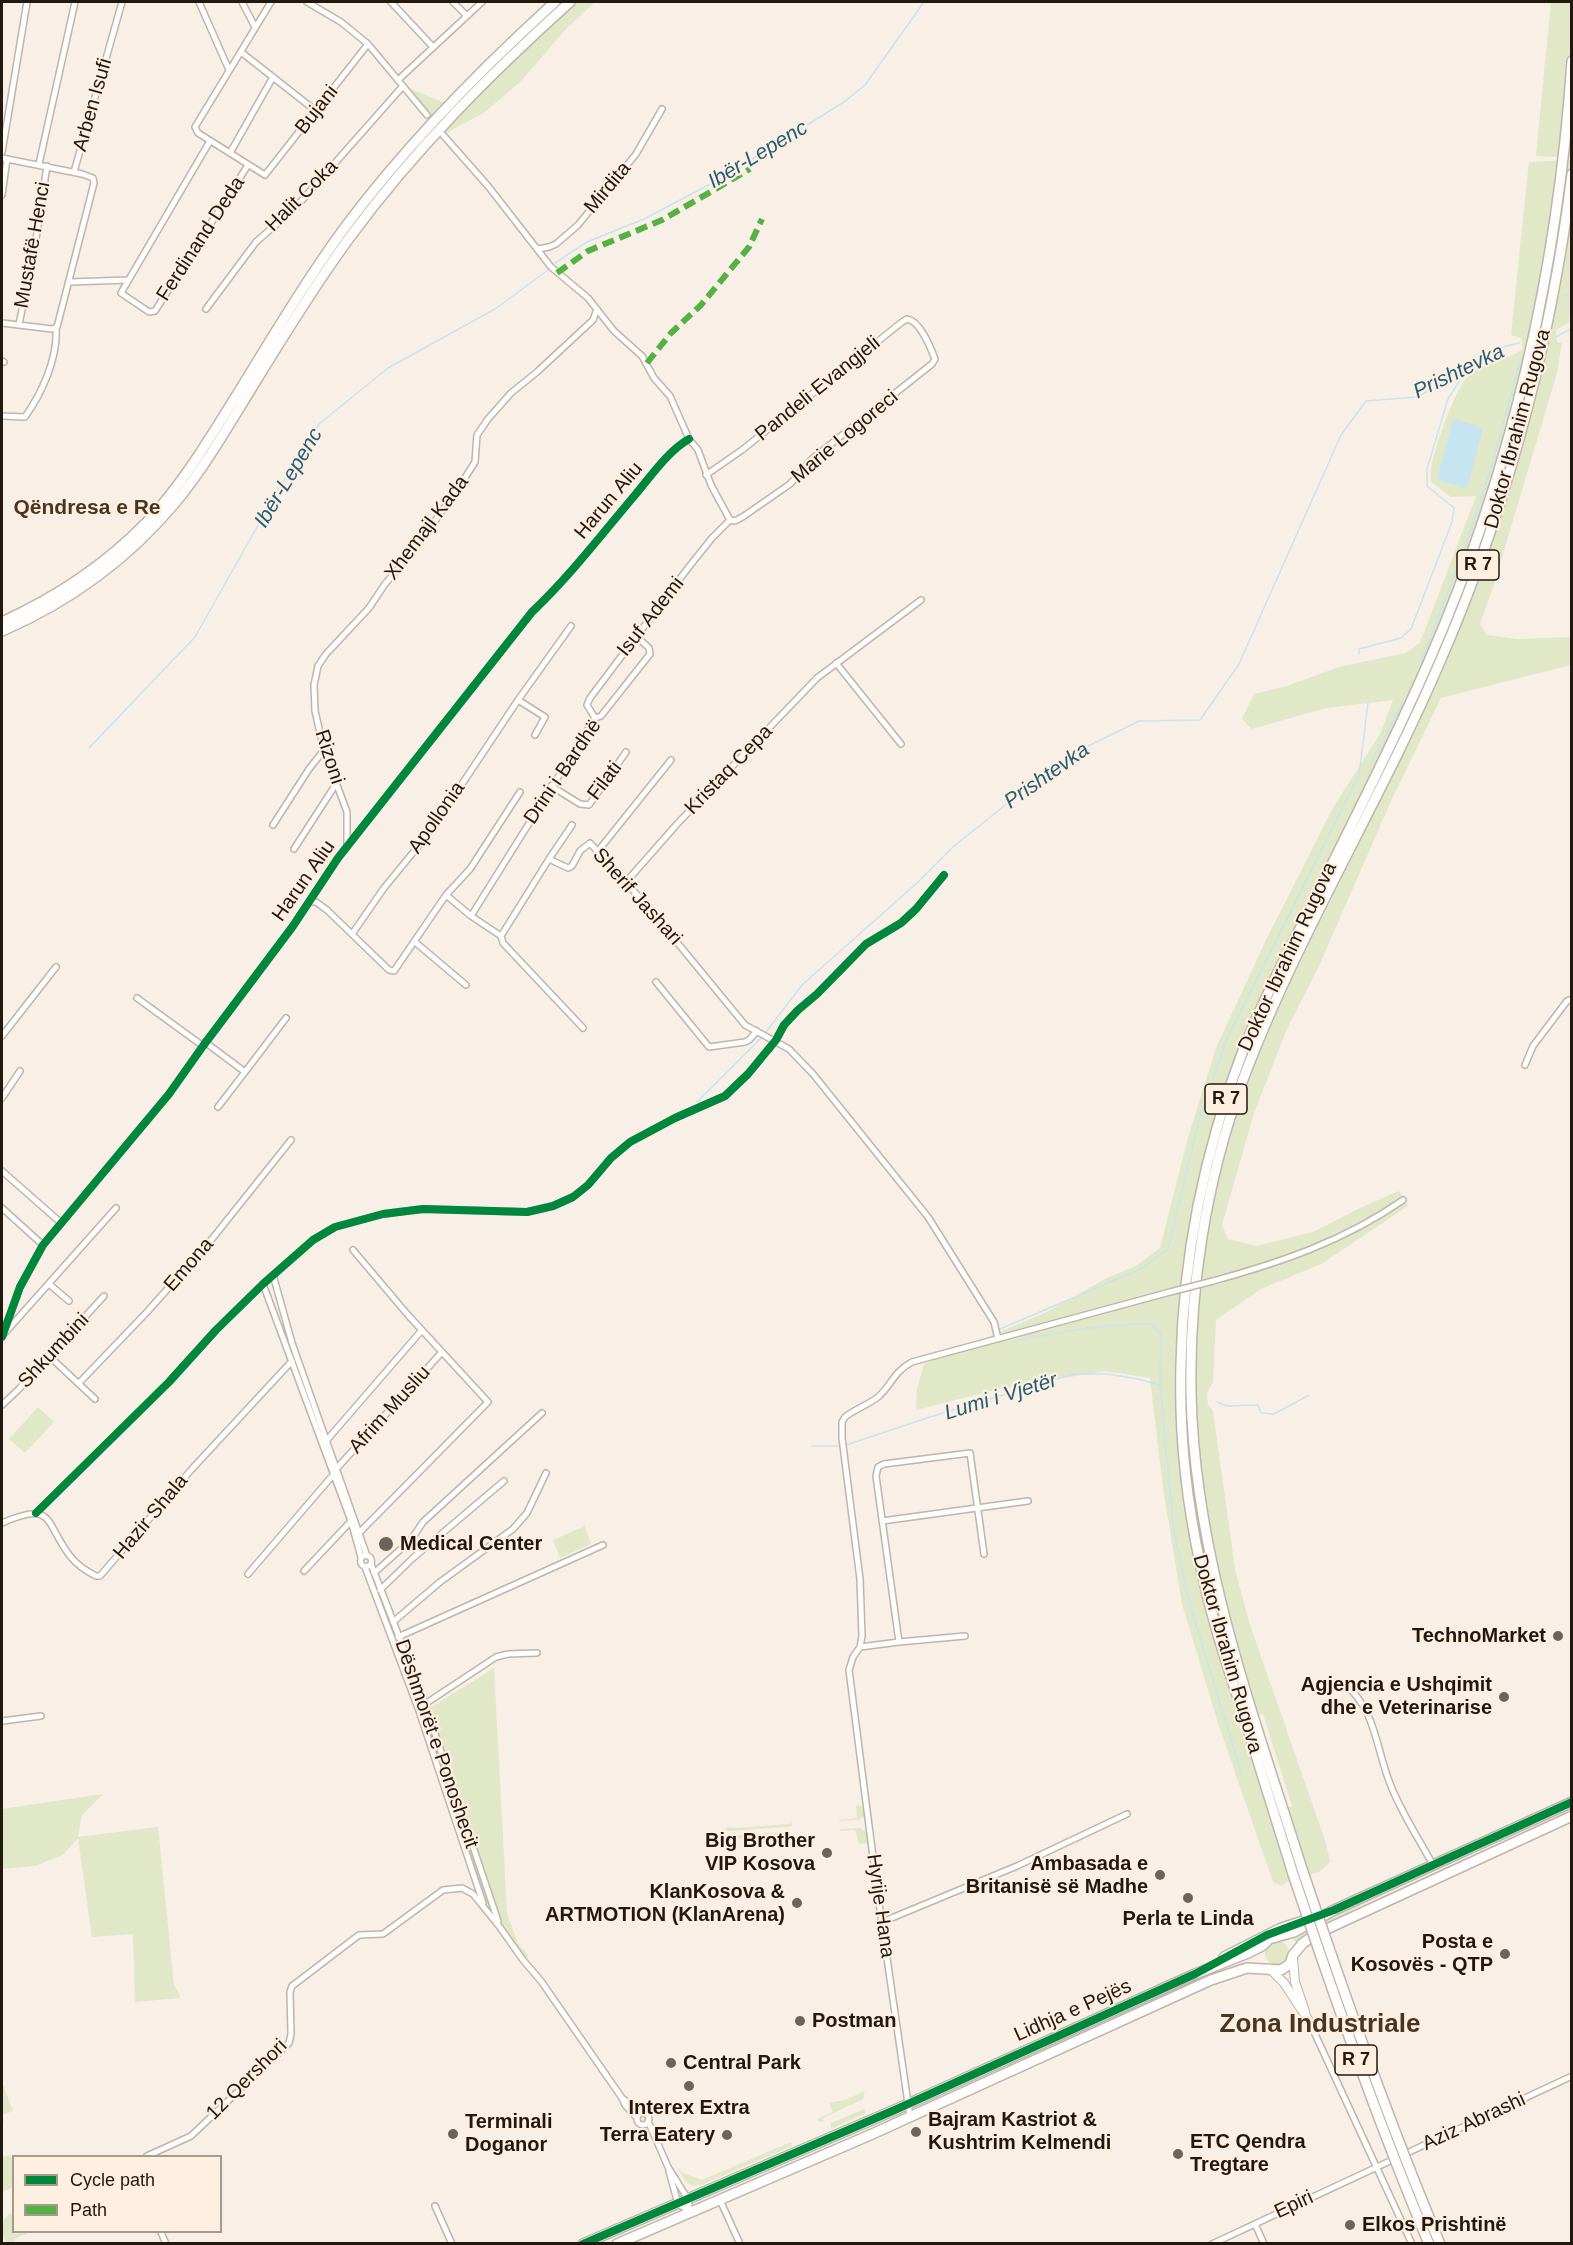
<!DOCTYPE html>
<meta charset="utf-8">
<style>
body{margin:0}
#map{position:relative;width:1573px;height:2245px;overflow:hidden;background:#f8efe7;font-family:Helvetica,sans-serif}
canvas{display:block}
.frame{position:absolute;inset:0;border:3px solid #211910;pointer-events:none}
.legend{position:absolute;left:12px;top:2155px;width:210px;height:78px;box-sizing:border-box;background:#feefe1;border:2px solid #a6998d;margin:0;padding:8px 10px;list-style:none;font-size:18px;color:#211910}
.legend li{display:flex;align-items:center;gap:12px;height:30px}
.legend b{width:30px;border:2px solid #a6998d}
</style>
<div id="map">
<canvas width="1573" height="2245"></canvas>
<div class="frame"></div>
<ul class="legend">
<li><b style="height:8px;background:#00873e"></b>Cycle path</li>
<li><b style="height:8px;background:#55b144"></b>Path</li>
</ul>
</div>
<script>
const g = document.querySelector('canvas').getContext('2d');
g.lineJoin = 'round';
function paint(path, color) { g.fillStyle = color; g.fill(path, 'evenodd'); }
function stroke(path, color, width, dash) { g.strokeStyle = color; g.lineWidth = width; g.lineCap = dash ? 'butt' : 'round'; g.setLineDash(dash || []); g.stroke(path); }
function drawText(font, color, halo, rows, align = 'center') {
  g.font = font + ' Helvetica,sans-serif'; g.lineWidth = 4.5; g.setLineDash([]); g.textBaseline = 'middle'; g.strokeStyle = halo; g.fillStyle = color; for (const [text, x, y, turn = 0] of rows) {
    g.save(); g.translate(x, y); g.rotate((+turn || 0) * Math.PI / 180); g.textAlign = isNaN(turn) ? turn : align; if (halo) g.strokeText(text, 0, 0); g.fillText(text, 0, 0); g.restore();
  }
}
paint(new Path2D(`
 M555,2H595L566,29L521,81L485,112L443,135L403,86L448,104Z
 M1551,2H1571V158L1536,156Z
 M1571,160L1572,297L1569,322L1556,330L1557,342L1562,343L1557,373L1494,584L1480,624L1487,635L1517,639L1571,637V665L1441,698L1391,801L1319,966L1287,1029L1254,1113L1222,1225L1228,1239L1257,1246L1313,1232L1362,1207L1399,1191L1408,1206L1321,1264L1261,1289L1216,1320L1213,1382L1207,1393L1208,1405L1213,1411L1235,1569L1249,1622L1326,1843L1330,1862L1319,1872L1288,1881L1282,1886L1273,1882L1219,1726L1182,1604L1163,1488L1150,1378L1105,1371L999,1389L916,1410L917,1389L924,1364L1047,1312L1105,1279L1136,1266L1160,1248L1189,1134L1216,1048L1266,940L1334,806L1380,734L1393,700L1326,708L1252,729L1242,719L1254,694L1287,686L1339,667L1405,653L1420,643L1476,496L1451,497L1431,482C1431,477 1430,472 1431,468C1434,449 1455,389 1468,376C1483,361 1506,361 1523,349L1521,338L1511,335L1529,162ZM1263,1714L1292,1806L1269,1813L1238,1721Z
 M38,1407L54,1422L25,1453L9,1439Z
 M585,1526L591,1544L560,1558L553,1540Z
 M494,1668L507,1913L518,1944L529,1956L523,1960L483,1907L455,1812L448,1776L422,1713Z
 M103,1794L82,1815L78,1837L158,1827L174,1985L181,1998L135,2002L133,1934L92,1937L78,1838L63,1855L35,1866L2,1869V1809Z
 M1571,1804V1808L1370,1901L1313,1930L1296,1943L1291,1936Z
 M856,1805L864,1807V1817L859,1820L839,1821V1820L857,1818Z
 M791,1820L792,1826L789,1827L728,1831L726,1829V1827L737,1828L789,1824Z
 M860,1828L868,1834V1843L859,1844L855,1830L840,1831V1829Z
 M783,1832L781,1836L729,1839L728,1836Z
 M1265 1953a12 12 0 1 1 24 0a12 12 0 1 1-24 0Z
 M2,2082L13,2111L2,2115L4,2121L2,2122Z
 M865,2091L863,2099L823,2118L824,2122L818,2121L817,2119L833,2112L829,2103L845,2100Z
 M864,2109L866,2113L831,2129V2123Z
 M791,2142L792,2146L701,2185L693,2186L686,2182L677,2167L683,2173L702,2180Z
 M10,2155L13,2161V2187L2,2192V2157Z
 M11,2213L13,2220L14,2232L19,2233L31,2232L14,2239L15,2243H6C1,2232 0,2218 11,2213Z`), '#e0e8c7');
paint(new Path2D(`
 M1453,419L1483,428L1467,488L1437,480Z`), '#c7e4f1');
stroke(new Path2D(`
 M555,263L587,242L644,219L720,179L844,102L865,85L924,2
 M1564,295L1572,296
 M1556,337L1572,328
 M1359,654V649L1401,638L1411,629L1452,522L1454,508L1427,486V469L1448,399L1465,372
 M1421,662L1465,547L1492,465L1520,362
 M89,748L195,637L270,504L319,424L388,368L495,309L548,270
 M1372,761L1402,703
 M697,1102L763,1036L802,985L917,883L953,847L1018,795L1076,752L1139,721L1200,720L1239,664L1341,435L1366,401L1417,397L1465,371L1473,363L1486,355L1503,347L1519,343
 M1000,1329L1141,1269L1168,1249L1199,1120L1226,1041L1359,775L1368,702
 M1011,1342C1057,1333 1104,1323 1151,1324L1161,1335L1160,1386L1174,1533L1190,1605L1242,1775
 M1217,1402L1227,1406L1258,1405L1261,1413L1274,1414L1309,1395
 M846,1445L930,1417L1073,1374H1107L1138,1379L1159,1385
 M812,1446H840`), '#c7e4f1', 1.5);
const street = new Path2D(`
 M199,2L229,70
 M242,2L255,27
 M271,2L195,127L198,133L265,175L368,44
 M307,2L341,22L368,44L427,115
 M391,2L433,47
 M453,2L467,16
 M241,52L316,111
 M398,80L482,2
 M443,135L488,186L551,267L588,298L614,331L642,356L654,378L670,396L689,439L698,450L711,485L730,520
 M210,141L121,293L149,312L155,311L248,165
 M2,152L27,2
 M230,153L273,77
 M2,158L82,174L93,178L94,183L57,327L52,329L2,323
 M39,164L75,2
 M74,172L122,2
 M2,195L7,159
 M538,249L549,247L556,244L578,225L636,154L662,109
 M69,282L128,280
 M206,309L256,242L296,207L403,86
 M19,324L33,259L47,166
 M2,361L4,362
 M2,416L25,417C42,393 58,358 56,328
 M706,475L742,450L902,322L907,319C920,321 930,346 935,359L932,364L812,459L790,484L744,516L735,521L730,520
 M836,663L901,744
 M518,700L571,626
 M595,718L587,705L590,698L688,568L712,538L730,520
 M551,786L580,804L589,805L626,752
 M273,825L309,769L324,750
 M347,847V812L324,750L315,711L314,685L318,666L326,654L369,608L385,584L416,548L461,484L475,462L477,435L488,419L511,393L537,372L593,320L597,309
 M294,849L336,784
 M598,851L671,760
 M549,859L572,825
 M626,882L678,823L817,678L921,600
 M446,895L470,869L520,792
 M311,902H316L327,910L389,970L394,971L446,895L471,916L501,936L549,859L568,868L572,866L580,851L590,843L648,907L745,1025L789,1049L813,1074L928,1217L994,1322L998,1339
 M471,916L595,718L601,716L650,654L649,648L636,636
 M352,934L384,888L420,844L438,820L518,700L545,717L535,735
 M501,936L503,943L583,1028
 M415,942L466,985
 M656,982L709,1047L745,1042L749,1040L757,1031
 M137,998L203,1046
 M2,1036L56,967
 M205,1042L245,1072L286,1018
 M1525,1065L1533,1046L1567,1001L1572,999
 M2,1098L20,1071
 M218,1107L245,1072
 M2,1171L60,1222
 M2,1208L43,1245
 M353,1250L408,1315L488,1402L360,1532
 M273,1275L292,1343L367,1556
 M1213,1281C1282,1262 1344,1241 1403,1200
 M49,1284L69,1301
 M263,1284L351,1521L361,1557
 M3,1335L116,1208
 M2,1337L20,1287L43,1245L169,1094L203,1046L293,926L338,858L532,612C570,576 602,534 635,495C651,476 668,451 689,439
 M49,1356L95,1399
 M79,1383L147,1312L212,1239L291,1140
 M2,1405L18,1390L104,1296
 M326,1441L422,1330
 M338,1467L442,1352
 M36,1513L169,1382L216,1330L263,1284L313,1240L335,1227L383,1214L423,1209L527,1212L553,1206L573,1197L588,1185L611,1158L630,1142L675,1118L725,1096L748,1074L776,1040L784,1025L798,1010L817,994L866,944L901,923L916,909L944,875
 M882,1521L1028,1501
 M2,1523C55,1500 44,1522 70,1556C77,1565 86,1571 96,1576H100L191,1470L292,1361
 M360.5 1561a5.5 5.5 0 1 1 11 0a5.5 5.5 0 1 1-11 0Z
 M371,1564L425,1704L498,1921
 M365,1567L418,1708L483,1903
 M304,1571L352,1520
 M374,1573L411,1540L423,1522L542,1413
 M248,1574L333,1475
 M380,1590L413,1558L504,1481
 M393,1622L440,1582L513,1529L527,1513L546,1473
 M398,1637L603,1545
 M899,1642L965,1636
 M860,1647L862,1636L860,1579L842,1438V1422L845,1417C855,1409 868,1405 878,1397C892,1385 893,1372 912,1362L1170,1292
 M1345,1685C1376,1708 1377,1754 1391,1786C1402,1814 1419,1839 1433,1865
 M422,1706L496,1657L508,1654L537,1653
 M2,1721L41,1716
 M882,1922L1017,1866L1127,1814
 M1309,2021L1412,2244
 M622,2098L642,2113
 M637 2119a6 6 0 1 1 12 0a6 6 0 1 1-12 0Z
 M910,2117L878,1896L849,1670L853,1657L860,1647L899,1642L876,1476L878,1467L884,1464L970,1453L984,1554
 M648,2121L668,2167L688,2199L689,2207L686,2213
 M147,2156L191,2136L289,2043L291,2034L290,1992L292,1986L359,1935L383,1934L443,1890L462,1888L473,1894L499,1926L523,1960L541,1981L622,2098L625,2105L637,2118
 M669,2171L678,2204L690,2211
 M720,2200L740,2244
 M435,2206L452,2244
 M1255,2224L1264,2244
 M161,2232L166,2244
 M1212,2244L1572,2076`);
const secondary = new Path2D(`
 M1293,1959L1295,1982L1305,2011
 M1270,1969L1284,1983L1309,2021`);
const highway = new Path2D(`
 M2,622C55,598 105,565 146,523C184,483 211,436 240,390C273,336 306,281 343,230C405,146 478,72 555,2
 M2,631C69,602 128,559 175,503C204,468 227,428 251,389C282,338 314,286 350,237C414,150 490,74 570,2
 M1302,1869C1253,1713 1194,1558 1191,1392C1189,1289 1206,1182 1241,1085C1295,939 1378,806 1439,664C1507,508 1551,342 1572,174
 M1293,1874C1276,1819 1259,1765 1242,1710C1226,1662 1210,1613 1200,1563C1186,1498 1179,1431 1181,1364C1183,1256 1205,1149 1244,1048C1262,1004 1283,961 1305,919C1347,833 1391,749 1429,661C1512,471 1558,267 1572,61
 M1224,1957L1279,1929L1315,1917
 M583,2244L897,2109L1195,1974L1248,1953L1262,1946L1269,1939L1294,1932L1334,1910L1572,1802
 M617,2244L870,2135L1211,1980L1247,1968L1281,1970L1290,1964L1293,1955L1303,1943L1318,1933L1572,1816`);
stroke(street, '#beb5ad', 8);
stroke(secondary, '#beb5ad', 10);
stroke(highway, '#beb5ad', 12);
stroke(street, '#fefdfb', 5);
stroke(secondary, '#fefdfb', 8);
stroke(highway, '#fefdfb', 9);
const streetBridge = new Path2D(`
 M1170,1292L1213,1281`);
const highwayBridge = new Path2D(`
 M1302,1869C1345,1996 1388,2120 1440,2244
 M1293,1874C1335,1999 1378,2122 1429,2244`);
stroke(streetBridge, '#beb5ad', 8, []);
stroke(highwayBridge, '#beb5ad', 12, []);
stroke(streetBridge, '#fefdfb', 5);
stroke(highwayBridge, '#fefdfb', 9);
stroke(new Path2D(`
 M557,273L588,251L662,220L750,169
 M647,363L671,333L701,305L749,247L762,219`), '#55b144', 6, [12, 6]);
stroke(new Path2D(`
 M2,1337L20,1287L43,1245L169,1094L203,1046L293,926L338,858L532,612C570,576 602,534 635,495C651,476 668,451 689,439
 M36,1513L169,1382L216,1330L263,1284L313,1240L335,1227L383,1214L423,1209L527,1212L553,1206L573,1197L588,1185L611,1158L630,1142L675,1118L725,1096L748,1074L776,1040L784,1025L798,1010L817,994L866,944L901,923L916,909L944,875
 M583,2244L897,2109L1195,1974L1267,1935L1334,1910L1572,1802`), '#00873e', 8);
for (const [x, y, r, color] of [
 [386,1544,8,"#6c645b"],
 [1558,1636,6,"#6c645b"],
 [1504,1697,6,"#6c645b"],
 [827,1853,6,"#6c645b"],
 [1160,1875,6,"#6c645b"],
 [1188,1898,6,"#6c645b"],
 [797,1903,6,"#6c645b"],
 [1505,1954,6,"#6c645b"],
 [800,2021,6,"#6c645b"],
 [671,2063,6,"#6c645b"],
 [689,2086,6,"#6c645b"],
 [916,2132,6,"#6c645b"],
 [453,2134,6,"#6c645b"],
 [727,2135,6,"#6c645b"],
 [1178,2154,6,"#6c645b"],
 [1350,2225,6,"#6c645b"]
]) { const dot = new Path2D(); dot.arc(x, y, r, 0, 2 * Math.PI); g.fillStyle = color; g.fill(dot); stroke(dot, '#feefe1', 2); }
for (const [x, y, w] of [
 [1478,565,42],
 [1226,1099,42],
 [1356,2060,42]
]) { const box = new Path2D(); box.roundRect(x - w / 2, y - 15, w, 30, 4.5); g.fillStyle = '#feefe1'; g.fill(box); stroke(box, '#211910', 1.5); }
drawText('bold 18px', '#211910', null, [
 ["R 7",1478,565],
 ["R 7",1226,1099],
 ["R 7",1356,2060]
]);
drawText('20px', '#211910', '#feefe1', [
 ["Arben Isufi",93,105,-74],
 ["Bujani",317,110,-52],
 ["Mirdita",608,188,-50],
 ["Halit Coka",302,196,-45],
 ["Ferdinand Deda",201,239,-57],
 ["Mustafë Henci",33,245,-80],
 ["Pandeli Evangjeli",818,389,-39],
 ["Doktor Ibrahim Rugova",1518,429,-75],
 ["Marie Logoreci",845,437,-40],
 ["Harun Aliu",609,501,-50],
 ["Xhemajl Kada",427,528,-53],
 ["Isuf Ademi",651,617,-52],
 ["Rizoni",329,757,72],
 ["Kristaq Cepa",729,770,-46],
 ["Drini i Bardhë",563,772,-56],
 ["Filati",605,781,-53],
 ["Apollonia",437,818,-55],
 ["Harun Aliu",304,881,-55],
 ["Sherif Jashari",637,897,48],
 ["Doktor Ibrahim Rugova",1288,957,-65],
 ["Emona",189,1265,-49],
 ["Shkumbini",54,1351,-47],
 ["Afrim Musliu",390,1410,-48],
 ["Hazir Shala",151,1517,-50],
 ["Doktor Ibrahim Rugova",1227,1654,74],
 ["Dëshmorët e Ponoshecit",436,1744,71],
 ["Hyrije Hana",880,1906,82],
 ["Lidhja e Pejës",1073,2011,-24],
 ["12 Qershori",247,2080,-45],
 ["Aziz Abrashi",1474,2122,-25],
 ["Epiri",1294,2205,-25]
]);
drawText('bold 20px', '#211910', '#feefe1', [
 ["Medical Center",400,1544],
 ["TechnoMarket",1546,1636,"right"],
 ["Agjencia e Ushqimit",1492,1685,"right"],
 ["dhe e Veterinarise",1492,1708,"right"],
 ["Big Brother",815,1841,"right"],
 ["VIP Kosova",815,1864,"right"],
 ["Ambasada e",1148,1864,"right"],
 ["Britanisë së Madhe",1148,1887,"right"],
 ["KlanKosova &",785,1892,"right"],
 ["ARTMOTION (KlanArena)",785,1915,"right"],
 ["Perla te Linda",1188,1919,"center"],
 ["Posta e",1493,1942,"right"],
 ["Kosovës - QTP",1493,1965,"right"],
 ["Postman",812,2021],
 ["Central Park",683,2063],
 ["Interex Extra",689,2108,"center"],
 ["Bajram Kastriot &",928,2120],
 ["Kushtrim Kelmendi",928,2143],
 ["Terminali",465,2122],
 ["Doganor",465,2145],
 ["Terra Eatery",715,2135,"right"],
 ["ETC Qendra",1190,2142],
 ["Tregtare",1190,2165],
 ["Elkos Prishtinë",1362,2225]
], 'left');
drawText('italic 21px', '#225e78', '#feefe1', [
 ["Ibër-Lepenc",758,155,-31],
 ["Prishtevka",1459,372,-26],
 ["Ibër-Lepenc",289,478,-59],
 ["Prishtevka",1047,776,-35],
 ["Lumi i Vjetër",1001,1397,-17]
]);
drawText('bold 21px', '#483522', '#feefe1', [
 ["Qëndresa e Re",87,508]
]);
drawText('bold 26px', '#483522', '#feefe1', [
 ["Zona Industriale",1320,2025]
]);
</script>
